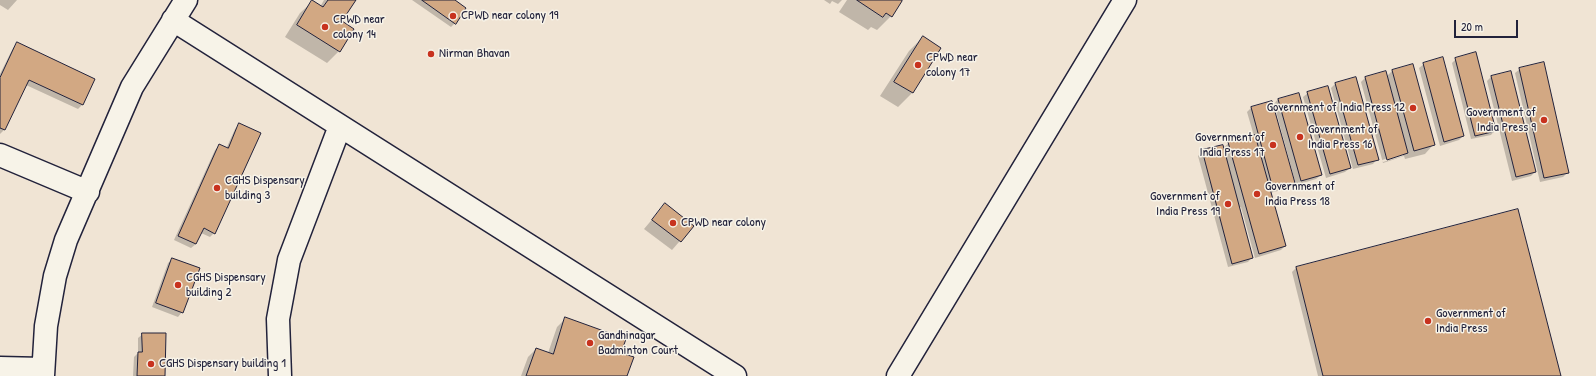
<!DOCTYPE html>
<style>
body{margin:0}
#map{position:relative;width:1596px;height:376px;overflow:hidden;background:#f0e4d4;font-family:"Patrick Hand",sans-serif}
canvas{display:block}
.scale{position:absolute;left:1454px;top:20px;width:64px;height:18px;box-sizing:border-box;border:2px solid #22223b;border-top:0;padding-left:5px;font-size:12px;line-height:14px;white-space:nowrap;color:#22223b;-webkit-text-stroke:3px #f7f3e8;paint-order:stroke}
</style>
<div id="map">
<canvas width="1596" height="376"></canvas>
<div class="scale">20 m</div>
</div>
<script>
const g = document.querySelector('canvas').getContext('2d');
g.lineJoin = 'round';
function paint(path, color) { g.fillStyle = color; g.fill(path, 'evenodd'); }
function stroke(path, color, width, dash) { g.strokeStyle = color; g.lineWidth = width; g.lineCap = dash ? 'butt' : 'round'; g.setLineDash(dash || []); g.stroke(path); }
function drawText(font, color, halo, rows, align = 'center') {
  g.font = font + ' "Patrick Hand",sans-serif'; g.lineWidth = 3; g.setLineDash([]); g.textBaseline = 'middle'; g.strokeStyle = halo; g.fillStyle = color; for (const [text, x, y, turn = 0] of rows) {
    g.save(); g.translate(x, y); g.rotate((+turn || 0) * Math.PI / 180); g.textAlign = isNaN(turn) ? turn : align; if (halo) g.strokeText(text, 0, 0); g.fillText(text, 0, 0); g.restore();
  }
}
paint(new Path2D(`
 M0,0H17L8,10L0,5Z
 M324,0H354L341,22L339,51L327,63L285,37L300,13L312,2L320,7Z
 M412,0H453L455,23L451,27Z
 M824,0H842L838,4L832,1L830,4Z
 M847,0H900L891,16L877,30L871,27L868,30L839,12Z
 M923,37L940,48L912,93L898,107L880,96L909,51Z
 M17,43L94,79L82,105L78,109L26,85L4,130L0,134V74L13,48Z
 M1456,59L1495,130L1491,135L1471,139L1452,63Z
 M1424,64L1463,136L1459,140L1440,146L1419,68Z
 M1412,66L1433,145L1425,154L1405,159L1404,156L1383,163L1361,82L1365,78L1385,72L1386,77L1392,71ZM1403,154V156L1383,162L1382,160Z
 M1520,69L1568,172L1563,177L1540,182L1515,73Z
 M1491,77L1535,172L1531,176L1512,181L1487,81Z
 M1335,84L1377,159L1373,164L1353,169L1331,88Z
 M1308,93L1350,168L1345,172L1326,178L1303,97Z
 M1278,99L1321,175L1316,179L1296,185L1274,104Z
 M1251,108L1294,183L1289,188L1270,193L1285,246L1281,250L1255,258L1241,207L1239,208L1252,257L1248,262L1228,267L1198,156L1203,151L1223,148L1229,143L1254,136L1247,112Z
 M239,125L214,233L210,237L201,233L196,244L191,248L174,240L215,150L219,146L226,149L235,129Z
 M665,204L693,226L672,250L644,229Z
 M1517,210L1560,376H1318L1292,272L1296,268Z
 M173,259L182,312L178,317L152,307L168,263Z
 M566,318L619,353L626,376H521L528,357L536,349L548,353L557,327Z
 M143,334L164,376H133L134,357L138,353V338Z`), '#0003');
const building = new Path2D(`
 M312,0L323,7L328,0H356L342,21L354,29L340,52L297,25Z
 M422,0H455L466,8L456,24Z
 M857,0H902V1L892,17L886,13L883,17Z
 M923,36L941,48L913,93L894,82Z
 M17,42L95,79L83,105L29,80L5,130L0,128V78Z
 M1476,52L1496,131L1475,136L1455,58Z
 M1443,57L1464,136L1444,142L1423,63Z
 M1544,62L1569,173L1544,178L1519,68Z
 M1413,64L1435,145L1414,151L1392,70Z
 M1386,71L1408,153L1387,160L1365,77Z
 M1511,71L1536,172L1516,177L1491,76Z
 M1356,77L1379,160L1358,165L1335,83Z
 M1328,86L1351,168L1330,174L1307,92Z
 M1299,93L1322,175L1301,181L1278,99Z
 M1272,101L1295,183L1273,189L1251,107Z
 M239,123L261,133L215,234L204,228L196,244L178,236L219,144L228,148Z
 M1255,135L1286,246L1259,254L1228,142Z
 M1223,145L1253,258L1232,264L1202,150Z
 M665,203L694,226L681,242L652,220Z
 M1518,209L1561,376H1323L1296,267Z
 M172,258L200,268L183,313L156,303Z
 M565,317L626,339L621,353L634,357L627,376H526L536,348L553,354Z
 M142,333H166L165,376H137L138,352H142Z`);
paint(building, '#d2a883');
stroke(building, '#22223b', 1);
const minor = new Path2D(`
 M173,20L735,376
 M0,155L88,192
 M0,368L43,369
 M43,376L46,326L55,276L66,240L132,87L186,0
 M280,376L278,319L289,260L340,126
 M898,376L1125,0`);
stroke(minor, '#22223b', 25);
stroke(minor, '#f7f3e8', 22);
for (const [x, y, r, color] of [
 [453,16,4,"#c8321e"],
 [325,27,4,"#c8321e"],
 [431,54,4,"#c8321e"],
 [918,65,4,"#c8321e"],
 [1413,108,4,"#c8321e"],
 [1544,120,4,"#c8321e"],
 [1300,137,4,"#c8321e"],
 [1273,145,4,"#c8321e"],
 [217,188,4,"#c8321e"],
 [1257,194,4,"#c8321e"],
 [1228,204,4,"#c8321e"],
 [673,223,4,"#c8321e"],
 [178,285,4,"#c8321e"],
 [1428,321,4,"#c8321e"],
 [590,343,4,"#c8321e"],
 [151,364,4,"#c8321e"]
]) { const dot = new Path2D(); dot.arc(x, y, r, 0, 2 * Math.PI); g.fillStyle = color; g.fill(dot); stroke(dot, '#f7f3e8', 1.5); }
drawText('13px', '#22223b', '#f7f3e8', [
 ["CPWD near colony 19",461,16],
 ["CPWD near",333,20],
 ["colony 14",333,35],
 ["Nirman Bhavan",439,54],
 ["CPWD near",926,58],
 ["colony 17",926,73],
 ["Government of India Press 12",1405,108,"right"],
 ["Government of",1536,113,"right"],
 ["India Press 9",1536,128,"right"],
 ["Government of",1308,130],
 ["India Press 16",1308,145],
 ["Government of",1265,138,"right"],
 ["India Press 17",1265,153,"right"],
 ["CGHS Dispensary",225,181],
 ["building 3",225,196],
 ["Government of",1265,187],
 ["India Press 18",1265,202],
 ["Government of",1220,197,"right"],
 ["India Press 19",1220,212,"right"],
 ["CPWD near colony",681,223],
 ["CGHS Dispensary",186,278],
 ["building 2",186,293],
 ["Government of",1436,314],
 ["India Press",1436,329],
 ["Gandhinagar",598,336],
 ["Badminton Court",598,351],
 ["CGHS Dispensary building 1",159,364]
], 'left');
</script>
